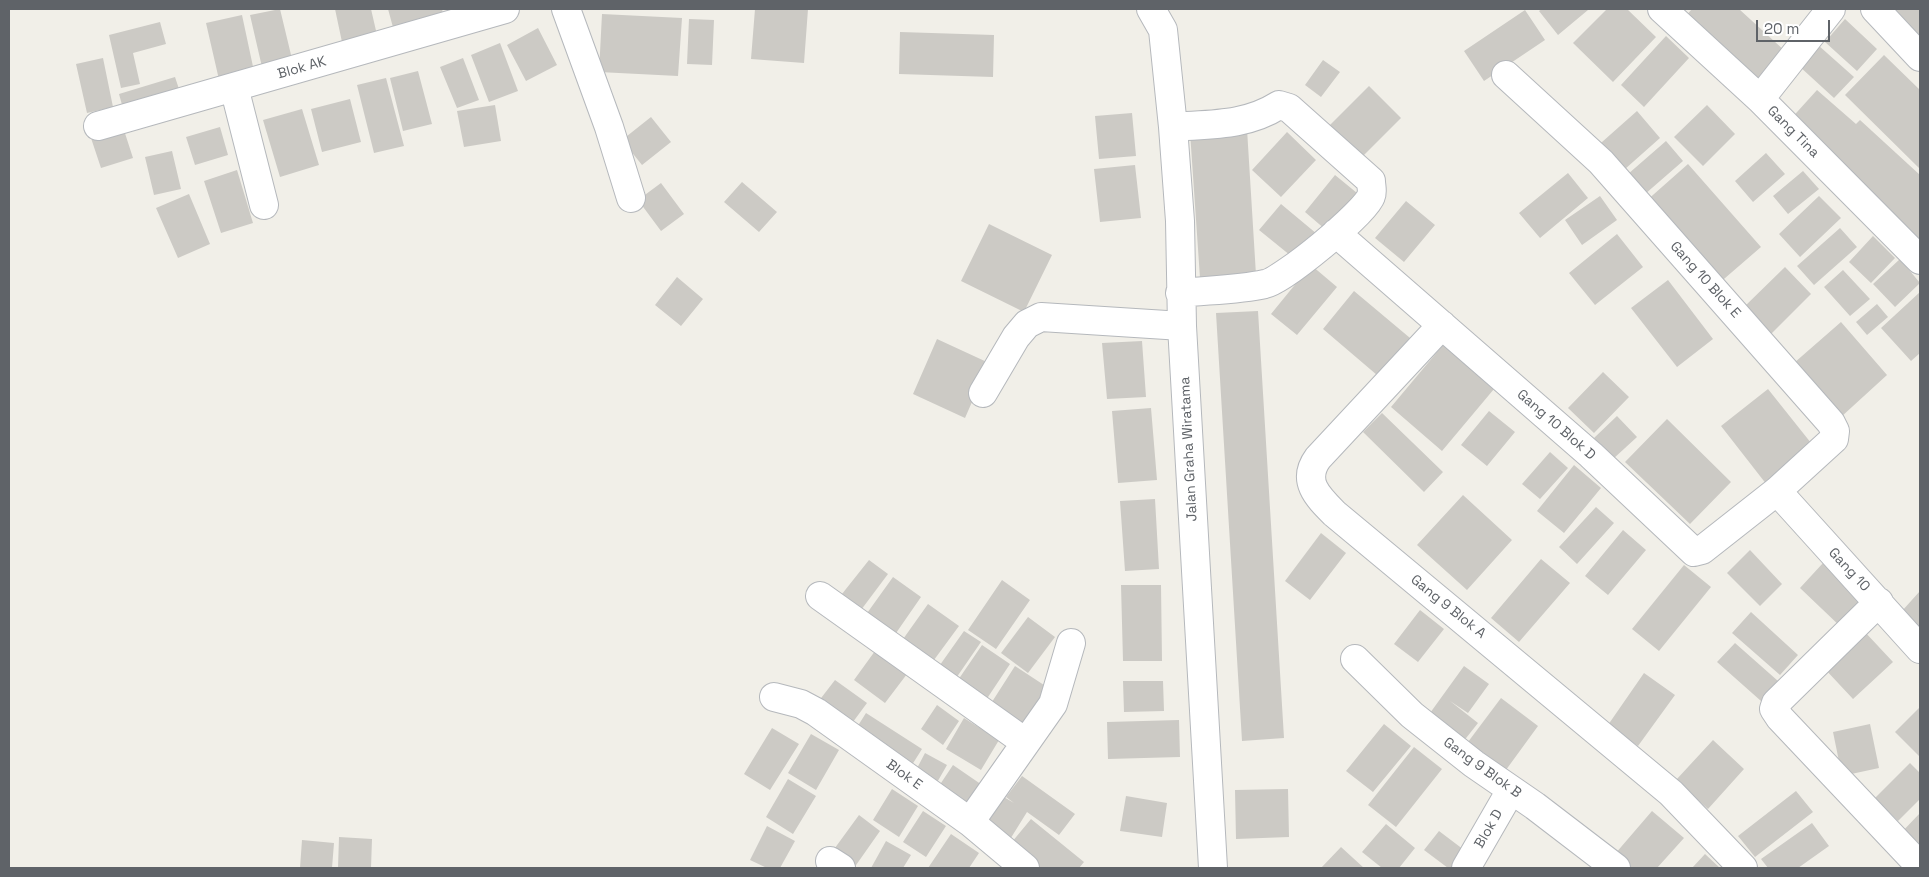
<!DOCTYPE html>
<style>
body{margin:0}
#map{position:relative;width:1929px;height:877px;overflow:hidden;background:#f1efe8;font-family:"Space Grotesk",sans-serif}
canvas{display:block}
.frame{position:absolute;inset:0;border:10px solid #5f6368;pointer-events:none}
.scale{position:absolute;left:1756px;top:20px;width:74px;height:22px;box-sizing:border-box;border:2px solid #5f6368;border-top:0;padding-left:6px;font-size:15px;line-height:18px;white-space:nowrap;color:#5f6368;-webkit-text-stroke:4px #fff;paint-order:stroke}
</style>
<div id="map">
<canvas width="1929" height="877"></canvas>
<div class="frame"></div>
<div class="scale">20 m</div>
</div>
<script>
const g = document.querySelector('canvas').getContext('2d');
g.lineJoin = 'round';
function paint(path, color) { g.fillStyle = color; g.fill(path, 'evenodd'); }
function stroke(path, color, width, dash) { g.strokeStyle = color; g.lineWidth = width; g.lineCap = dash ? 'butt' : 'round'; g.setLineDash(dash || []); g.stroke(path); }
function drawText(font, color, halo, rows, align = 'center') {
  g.font = font + ' "Space Grotesk",sans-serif'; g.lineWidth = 5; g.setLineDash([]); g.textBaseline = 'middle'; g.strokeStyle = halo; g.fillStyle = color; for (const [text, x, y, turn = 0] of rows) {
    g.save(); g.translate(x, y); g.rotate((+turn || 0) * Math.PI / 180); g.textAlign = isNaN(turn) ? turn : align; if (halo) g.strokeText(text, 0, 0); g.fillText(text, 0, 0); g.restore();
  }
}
paint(new Path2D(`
 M280,9L292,59L262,67L250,15Z
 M335,9H371L377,35L342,42Z
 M388,9H442L444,18L394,31Z
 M755,9H808L804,63L751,59Z
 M1542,9H1587L1588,10L1558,35L1539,11Z
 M1607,9H1627L1656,37L1613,82L1573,43Z
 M1692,9H1739L1786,52L1756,86L1682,20Z
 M1891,9H1920V41Z
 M1525,10L1545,40L1484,81L1464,51Z
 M602,14L682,18L678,76L599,72Z
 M242,15L255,76L220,84L206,23Z
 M689,19L714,20L712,65L687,64Z
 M1845,19L1877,49L1857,71L1825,42Z
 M160,22L166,44L133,53L140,84L121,88L109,35Z
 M538,28L557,65L526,81L507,45Z
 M900,32L994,35L993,77L899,74Z
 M1666,36L1689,58L1644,107L1621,85Z
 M500,43L518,91L489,102L471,55Z
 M1818,45L1854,77L1834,98L1799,66Z
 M1884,55L1920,90V169L1845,95Z
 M103,58L113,107L87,113L76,64Z
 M463,58L479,100L457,108L440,67Z
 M1323,60L1340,72L1321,97L1305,85Z
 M418,71L432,124L403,131L390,78Z
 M175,77L181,95L124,112L119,94Z
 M386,78L404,146L374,153L357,85Z
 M1369,86L1401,118L1362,157L1330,125Z
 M1817,90L1856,124L1860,120L1920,175V243L1788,122Z
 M350,99L361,142L322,152L311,109Z
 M495,105L501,141L464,147L457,111Z
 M1707,105L1735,134L1703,166L1674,137Z
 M302,109L319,165L280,177L263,120Z
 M1637,111L1660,138L1616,177L1593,150Z
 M1132,113L1136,156L1099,159L1095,116Z
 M651,117L671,142L642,165L622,140Z
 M122,124L133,158L101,168L90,135Z
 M220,127L228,155L195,165L186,137Z
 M1247,129L1256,275L1200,278L1190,132Z
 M1287,132L1316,160L1281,197L1252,170Z
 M1666,141L1683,161L1637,201L1620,181Z
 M172,151L181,189L154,195L145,157Z
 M1766,153L1785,174L1753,202L1735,181Z
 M1688,164L1761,247L1717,285L1645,202Z
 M1135,165L1141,218L1100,222L1094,169Z
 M237,170L253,223L221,233L204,181Z
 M1803,171L1819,189L1788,214L1773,196Z
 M1568,173L1588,198L1540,238L1519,213Z
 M1335,175L1357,193L1326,230L1305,212Z
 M742,182L777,212L759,232L724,202Z
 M661,183L684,214L661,231L638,200Z
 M189,194L210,244L178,258L156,208Z
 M1600,196L1617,220L1582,245L1565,220Z
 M1819,196L1841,218L1800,257L1779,234Z
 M1406,201L1435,225L1404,262L1375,238Z
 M1281,204L1317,234L1296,260L1259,230Z
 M989,224L1052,255L1024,312L961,281Z
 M1840,228L1857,247L1814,285L1797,266Z
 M1617,234L1643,267L1595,305L1569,273Z
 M1873,236L1895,258L1871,283L1849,262Z
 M1900,259L1920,283L1895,307L1873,284Z
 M1311,265L1337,287L1297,335L1271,314Z
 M1785,267L1811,294L1770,335L1743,308Z
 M1843,270L1870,299L1850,316L1824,287Z
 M677,277L703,299L681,326L655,305Z
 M1668,280L1713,339L1677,367L1631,308Z
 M1354,291L1416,343L1384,381L1323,329Z
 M1920,292V353L1911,361L1881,328Z
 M1877,304L1888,317L1867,335L1856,322Z
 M1258,311L1284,738L1242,741L1216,313Z
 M1841,322L1887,375L1841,417L1794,363Z
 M937,339L989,363L965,418L913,394Z
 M1142,341L1146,397L1107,399L1102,343Z
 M1443,345L1494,389L1442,451L1391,407Z
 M1603,372L1629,397L1594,433L1568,408Z
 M1768,389L1815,448L1767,485L1721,426Z
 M1151,408L1157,480L1118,483L1112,411Z
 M1489,411L1515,432L1487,466L1461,445Z
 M1382,413L1443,472L1424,492L1363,432Z
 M1617,416L1637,437L1613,459L1594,438Z
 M1667,419L1731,482L1690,524L1625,462Z
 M1550,452L1568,468L1540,499L1522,484Z
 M1574,465L1601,488L1564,533L1537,511Z
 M1463,495L1512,540L1467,590L1417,545Z
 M1155,499L1159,569L1125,571L1120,501Z
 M1596,507L1614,523L1577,564L1559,547Z
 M1623,530L1646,550L1608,595L1585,576Z
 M1321,533L1346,553L1310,600L1285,581Z
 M1750,550L1782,584L1760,606L1727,573Z
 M1541,559L1570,583L1519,642L1491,618Z
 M869,560L888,574L858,614L838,599Z
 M1823,563L1867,604L1843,629L1800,588Z
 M1684,565L1711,587L1659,651L1632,629Z
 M893,577L921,597L894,636L865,616Z
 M1002,580L1030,600L996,649L968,630Z
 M1121,585H1161L1162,661H1123Z
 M1920,591V629L1902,611Z
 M928,604L959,626L931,664L901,642Z
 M1420,610L1444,629L1418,662L1394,644Z
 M1751,612L1798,655L1780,675L1732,633Z
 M1028,617L1055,637L1028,673L1001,653Z
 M964,631L981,642L952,684L935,672Z
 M1864,631L1893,662L1853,699L1824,668Z
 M1735,643L1778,681L1761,701L1717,662Z
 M982,645L1010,664L984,703L956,683Z
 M875,651L907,674L885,703L854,680Z
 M1015,666L1050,689L1025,728L990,705Z
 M1464,666L1489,684L1468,713L1450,701L1478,723L1459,747L1425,720Z
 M1644,673L1675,695L1638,746L1608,725Z
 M835,680L867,703L850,726L818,702Z
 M1123,681H1163L1164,711L1124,712Z
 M1501,698L1538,726L1503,774L1465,746Z
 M937,705L959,721L943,745L921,729Z
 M1920,707V755L1919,756L1895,732Z
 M866,713L922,749L910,768L854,732Z
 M964,718L999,740L981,770L946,749Z
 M1179,720L1180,757L1108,759L1107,722Z
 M1384,724L1411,746L1373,792L1346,771Z
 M1870,724L1879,768L1842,776L1833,732Z
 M772,728L799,744L770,790L744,774Z
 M811,734L839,750L816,790L788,773Z
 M1713,740L1744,769L1708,809L1676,780Z
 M1414,747L1442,769L1396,827L1368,805Z
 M925,753L947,765L935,786L914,774Z
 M1910,763L1920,773V799L1898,821L1875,798Z
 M953,765L985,787L970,811L937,789Z
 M1022,776L1075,814L1059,835L1027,812L1009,841L979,823L997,793L1014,803L1006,797Z
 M788,779L816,796L793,834L766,817Z
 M892,789L918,806L899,837L873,820Z
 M1288,789L1289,837L1236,839L1235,790Z
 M1796,791L1813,812L1755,857L1738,836Z
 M1126,796L1167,803L1162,837L1120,831Z
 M923,811L946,826L926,857L903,842Z
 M1652,811L1684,838L1657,868H1632L1615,854Z
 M1920,813V845L1915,850L1900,834Z
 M859,815L880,831L854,868L832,852Z
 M1031,819L1084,862L1079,868H1032L1007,848Z
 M1812,823L1829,846L1798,868H1768L1761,859Z
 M1386,824L1415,848L1399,868H1382L1362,852Z
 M767,826L795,841L780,868H767L750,860Z
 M1439,831L1472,856L1462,868H1448L1424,850Z
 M951,834L979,853L969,868H928Z
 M339,837L372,839L371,868H338Z
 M302,840L334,843L332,868H300Z
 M886,841L911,855L903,868H871Z
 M1341,847L1364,868H1321Z
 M1705,854L1720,868H1692Z`), '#cccac5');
const street = new Path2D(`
 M566,9L609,127L631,198
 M1151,9L1163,30L1173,127L1180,221L1182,326L1213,868
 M1662,9L1760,99L1920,260
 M1875,9L1920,57
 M234,87L264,205
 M1760,99L1831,9
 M98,126L505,9
 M1173,127C1211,124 1246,126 1279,105L1289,108L1371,181C1371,186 1373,192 1371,196C1365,213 1282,281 1265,284C1238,290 1208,290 1180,293
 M1336,233L1591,455L1694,552L1702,550L1777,491L1834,439L1835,431L1831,423L1601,162L1506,75
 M1442,325L1318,458C1301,481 1318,497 1335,514L1671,793L1743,868
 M983,393L1016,337L1027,324L1041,317L1182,326
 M1777,491L1920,649
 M820,596L1025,742
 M1879,602L1776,703L1774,709L1780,718L1920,866
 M1355,659L1412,715L1474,764L1535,806L1616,868
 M774,697L801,704L816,712L970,822L1025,868
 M970,822L1053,704L1071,643
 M830,861L841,868
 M1466,868L1511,790`);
stroke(street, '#b5b8bc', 30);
stroke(street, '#fff', 28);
drawText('14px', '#5f6368', '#fff', [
 ["Blok AK",302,68,-16],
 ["Gang Tina",1793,132,45],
 ["Gang 10 Blok E",1705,280,48],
 ["Gang 10 Blok D",1556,425,41],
 ["Jalan Graha Wiratama",1189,449,-93],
 ["Gang 10",1849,570,47],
 ["Gang 9 Blok A",1448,607,39],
 ["Gang 9 Blok B",1482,768,36],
 ["Blok E",904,775,36],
 ["Blok D",1489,829,-60]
]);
</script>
